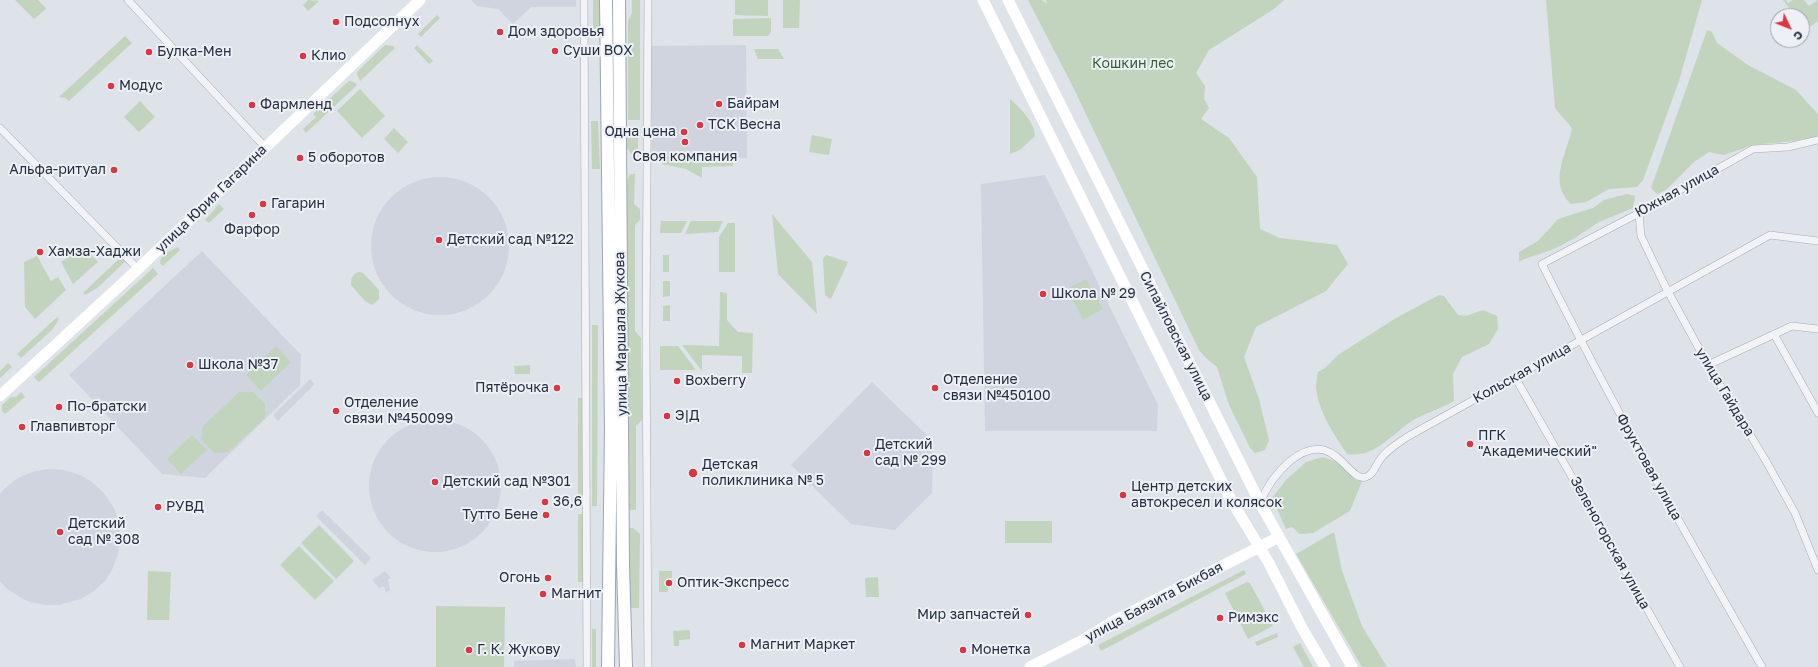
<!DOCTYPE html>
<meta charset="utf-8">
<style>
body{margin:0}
#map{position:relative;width:1818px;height:667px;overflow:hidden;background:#dee2e9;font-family:"Golos Text",sans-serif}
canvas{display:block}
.north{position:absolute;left:1770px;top:8px;width:40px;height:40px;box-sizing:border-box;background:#edf1f6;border:1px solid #9da3ae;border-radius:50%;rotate:133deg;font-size:11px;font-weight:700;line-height:16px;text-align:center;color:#252e41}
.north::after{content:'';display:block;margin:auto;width:14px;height:18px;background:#db3645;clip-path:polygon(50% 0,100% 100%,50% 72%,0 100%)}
</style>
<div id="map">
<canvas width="1818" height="667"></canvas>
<div class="north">С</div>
</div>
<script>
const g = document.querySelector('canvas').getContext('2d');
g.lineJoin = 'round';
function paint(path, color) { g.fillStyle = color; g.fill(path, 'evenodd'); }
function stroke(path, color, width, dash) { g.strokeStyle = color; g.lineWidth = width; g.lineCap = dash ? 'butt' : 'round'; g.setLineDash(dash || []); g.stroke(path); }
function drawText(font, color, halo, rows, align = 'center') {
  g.font = font + ' "Golos Text",sans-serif'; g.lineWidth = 4; g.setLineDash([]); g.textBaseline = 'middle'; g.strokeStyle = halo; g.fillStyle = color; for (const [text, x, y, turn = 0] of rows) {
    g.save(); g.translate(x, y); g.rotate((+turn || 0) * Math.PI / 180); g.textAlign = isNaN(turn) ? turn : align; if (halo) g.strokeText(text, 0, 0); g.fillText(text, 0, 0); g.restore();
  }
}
paint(new Path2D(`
 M471,0H576V7H531L513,24L498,9L477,6Z
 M746,45L747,158L652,159L651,46Z
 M1045,175L1158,405L1157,431H985L981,184Z
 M371 246a69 69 0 1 1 138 0a69 69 0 1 1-138 0Z
 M202,251L301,355L300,385L205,478L162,474L69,375Z
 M310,379L315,384L278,421L273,415Z
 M872,382L933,441L932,493L895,530L851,524L791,465Z
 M369 486a66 66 0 1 1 132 0a66 66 0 1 1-132 0Z
 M50,469L64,470L80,475L92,482L103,492L114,508L119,522L120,542L118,554L112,570L105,581L94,591L81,599L59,605H45L30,602L21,598L6,588L0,581V494L5,488L18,478L35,471Z
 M322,510L371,558L365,565L316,516Z
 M385,571L391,578L388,580L390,590L386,593L384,586L379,588L372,580Z
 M575,659L576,667H514V661Z`), '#d0d4de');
paint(new Path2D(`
 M15,0H38L46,8L45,10L34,19Z
 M308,0L319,1L308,11L303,5Z
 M593,0H600V31H593Z
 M632,0H640V120H628V21L632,13Z
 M735,0H768V16L735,15Z
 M783,0H800L799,28H783Z
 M1028,0H1042L1047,4L1046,0H1284L1274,9L1209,50L1196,73L1205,86L1204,99L1209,108L1201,119L1229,138L1257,177L1260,229L1280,238L1337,245L1348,264L1326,291L1256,327L1244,357L1259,399L1269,440L1265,450L1255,453L1250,448L1229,405L1217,367L1205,357L1199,350L1072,85Z
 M1546,0H1702L1679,81L1643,180L1637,187L1609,189L1586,202L1571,204C1548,183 1566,155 1572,129C1568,121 1560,116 1555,108Z
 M1783,0H1786L1788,3L1793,0H1804L1809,6L1818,0V21L1807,29L1802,25V16H1795Z
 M437,15L440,18L421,37L418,34Z
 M771,18V32L768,36H733V19Z
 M1707,30L1712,32L1717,43L1748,65L1796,90L1818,114V137L1794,141L1753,145L1724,155L1709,152L1694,162L1666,190L1657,194L1651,188Z
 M125,36L132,43L69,101L65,98L59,97Z
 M385,45L393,46L395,48L360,81L357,74L358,71Z
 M417,45L433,61L429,64L414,48Z
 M754,49H778L784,59H758Z
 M349,81L354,82L357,85L306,133L303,129L316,117L313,114Z
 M360,89L385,116L362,138L337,111Z
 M1010,99C1021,109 1034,121 1035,136L1020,150L1010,154Z
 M140,101L155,117L139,132L124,117Z
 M591,121H598L600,169H592Z
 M394,128L408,142L398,153L384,139Z
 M626,130L638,131V154H631L626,147Z
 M812,135L832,139L829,155L809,152Z
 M733,153V166L702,167V178L686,169L662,164V155Z
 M630,174H635L634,204L640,209V220L635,225V331L641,338L642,420L636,426V510H627L626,184Z
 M1627,194L1635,196L1633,208L1599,222L1575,238L1554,249L1519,261V252L1538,241L1558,219L1593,208L1604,200Z
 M219,204L224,209L209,223L205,220Z
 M772,214L812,262L817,314L778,274Z
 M661,221H687L681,233H660Z
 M691,221H723L718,232L685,234Z
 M728,223H735V272H719V237Z
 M84,247L98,262L73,284L61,262Z
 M178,247L180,250L163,266L160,263L161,258L168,252Z
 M663,255H669V272H663Z
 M826,255L848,262L832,297L830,299L825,295L823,259Z
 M37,256L51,281L58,277L66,290L35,319L25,307L24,262Z
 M122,256L126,261L97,288L85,295L83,293Z
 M153,268L158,274L39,382L34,377Z
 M359,272L363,273L379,290V299L372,305L365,301L351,285C351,278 352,274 359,272Z
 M1086,279L1103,309L1083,320L1067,289Z
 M663,281H670V296L663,297Z
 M720,292L727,293V320L738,332L753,333L752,373H742V356L702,355V371L682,345L719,346Z
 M1439,295L1444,296L1458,315L1466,316L1483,310L1497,316L1498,329L1489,344L1462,357L1453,374L1454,401C1442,408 1429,412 1417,418C1394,430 1377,459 1347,454C1334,434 1319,413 1316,388C1316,383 1317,377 1318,372L1325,368L1338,355L1396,318Z
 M670,305V321H663V306Z
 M57,317L59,319L52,330L21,358L17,354Z
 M592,325H598L597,506H592Z
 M276,346L291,362L261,391L246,375Z
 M660,346H678L696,370H660Z
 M8,363L12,367L0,378V371Z
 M530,365V374H515L514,366Z
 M21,392L25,397L5,414L2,411V405L11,397H16Z
 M239,392H253L265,404V418L228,452L214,453L201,439L203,426Z
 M578,398H583V499H578Z
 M192,435L207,450L181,474L167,459Z
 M1323,457L1339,462L1356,480L1362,481L1350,511L1313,533L1300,534L1292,527L1286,529L1272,498L1286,480L1306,462Z
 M578,514H583L584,582H578Z
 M1005,521H1052V543H1005Z
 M319,525L354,561L336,579L301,543Z
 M630,528H633L640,534L639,608H627L628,529Z
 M1334,532L1342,571L1362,626L1387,667H1362L1296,554Z
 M299,546L334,581L315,600L280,565Z
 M1244,570L1246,574L1101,651L1098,645Z
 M148,571L171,572L169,620H147Z
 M659,571H672V578H668V592H659Z
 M878,577L879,597H866L865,578Z
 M1247,582L1250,583L1273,626L1248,639L1225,593Z
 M436,606L505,607L504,667H436Z
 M592,629H596V667H592Z
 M690,630V639L679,640V646H674L673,631Z
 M1277,633L1278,637L1257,646L1255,642Z
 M1300,643L1313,667H1304L1293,647Z`), '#c2d4be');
const street = new Path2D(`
 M128,0L265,147
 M584,0L587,667
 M648,0L646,338L648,667
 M0,128L138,269
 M1639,213L1641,236L1665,286L1708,365L1766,461L1795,513L1818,570
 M1774,334L1818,413
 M1708,365L1792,326L1818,329
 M1515,377L1680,667
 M1260,503C1267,486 1276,473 1290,461C1335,425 1347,483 1366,477C1373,475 1375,467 1379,461C1385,451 1397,444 1407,437L1770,235L1818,241
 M1762,667C1686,534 1610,401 1542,264L1639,213L1753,149L1788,147L1818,140`);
const primary = new Path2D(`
 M606,0L611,429L608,667
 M619,0L623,565L626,667`);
stroke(street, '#a6acb7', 8);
stroke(primary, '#9ca5b6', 14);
stroke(street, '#f1f3f7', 7);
stroke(new Path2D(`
 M983,0L1231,500L1269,563L1302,628L1325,667
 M1008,0L1260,503L1352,667
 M0,396L138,269L420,0
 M1030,667L1083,640L1112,622L1279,537`), '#fff', 11);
stroke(primary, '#fff', 12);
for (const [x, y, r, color] of [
 [336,22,4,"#db3645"],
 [500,32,4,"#db3645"],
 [555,51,4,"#db3645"],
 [149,52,4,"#db3645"],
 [303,56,4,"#db3645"],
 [111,86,4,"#db3645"],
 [719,104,4,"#db3645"],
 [252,105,4,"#db3645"],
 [700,125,4,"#db3645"],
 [684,132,4,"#db3645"],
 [685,142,4,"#db3645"],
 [300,158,4,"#db3645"],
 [114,170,4,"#db3645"],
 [263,204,4,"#db3645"],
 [252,215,4,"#db3645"],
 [439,240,4,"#db3645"],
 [40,252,4,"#db3645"],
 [1043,294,4,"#db3645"],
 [190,365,4,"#db3645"],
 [677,381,4,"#db3645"],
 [557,388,4,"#db3645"],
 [935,388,4,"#db3645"],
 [59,407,4,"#db3645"],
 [336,411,4,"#db3645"],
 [667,416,4,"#db3645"],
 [22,427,4,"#db3645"],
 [1470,444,4,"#db3645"],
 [867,453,4,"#db3645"],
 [693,473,5,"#db3645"],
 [435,482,4,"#db3645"],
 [1123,495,4,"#db3645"],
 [545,502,4,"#db3645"],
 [158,507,4,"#db3645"],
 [546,515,4,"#db3645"],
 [60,532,4,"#db3645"],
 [548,578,4,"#db3645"],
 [669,583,4,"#db3645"],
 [543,594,4,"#db3645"],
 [1028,615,4,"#db3645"],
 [1220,618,4,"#db3645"],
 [742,645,4,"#db3645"],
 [469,650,4,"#db3645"],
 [963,650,4,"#db3645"]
]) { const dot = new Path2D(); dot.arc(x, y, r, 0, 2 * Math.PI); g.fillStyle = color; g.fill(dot); stroke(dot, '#edf1f6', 1.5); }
drawText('14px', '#252e41', '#edf1f6', [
 ["Подсолнух",344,22],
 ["Дом здоровья",508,32],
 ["Суши BOX",563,51],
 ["Булка-Мен",157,52],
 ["Клио",311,56],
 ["Модус",119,86],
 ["Байрам",727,104],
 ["Фармленд",260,105],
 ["ТСК Весна",708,125],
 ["Одна цена",676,132,"right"],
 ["Своя компания",685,157,"center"],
 ["5 оборотов",308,158],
 ["Альфа-ритуал",106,170,"right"],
 ["Гагарин",271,204],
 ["Фарфор",252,230,"center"],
 ["Детский сад №122",447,240],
 ["Хамза-Хаджи",48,252],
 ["Школа № 29",1051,294],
 ["Школа №37",198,365],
 ["Отделение",943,380],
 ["связи №450100",943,396],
 ["Boxberry",685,381],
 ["Пятёрочка",549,388,"right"],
 ["Отделение",344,403],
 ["связи №450099",344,419],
 ["По-братски",67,407],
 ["Э|Д",675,416],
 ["Главпивторг",30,427],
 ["ПГК",1478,436],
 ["\"Академический\"",1478,452],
 ["Детский",875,445],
 ["сад № 299",875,461],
 ["Детская",702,465],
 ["поликлиника № 5",702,481],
 ["Детский сад №301",443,482],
 ["Центр детских",1131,487],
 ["автокресел и колясок",1131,503],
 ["36,6",553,502],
 ["РУВД",166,507],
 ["Тутто Бене",538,515,"right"],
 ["Детский",68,524],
 ["сад № 308",68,540],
 ["Огонь",540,578,"right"],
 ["Оптик-Экспресс",677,583],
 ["Магнит",551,594],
 ["Мир запчастей",1020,615,"right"],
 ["Римэкс",1228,618],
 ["Магнит Маркет",750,645],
 ["Г. К. Жукову",477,650],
 ["Монетка",971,650]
], 'left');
drawText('14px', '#375e31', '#edf1f6', [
 ["Кошкин лес",1133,64]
]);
drawText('14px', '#252e41', '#edf1f6', [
 ["Южная улица",1677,191,-29],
 ["улица Юрия Гагарина",211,199,-44],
 ["улица Маршала Жукова",621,334,-91],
 ["Сипайловская улица",1176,336,63],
 ["Кольская улица",1522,373,-29],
 ["улица Гайдара",1725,392,59],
 ["Фруктовая улица",1649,467,61],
 ["Зеленогорская улица",1610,543,61],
 ["улица Баязита Бикбая",1154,602,-28]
]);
</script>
